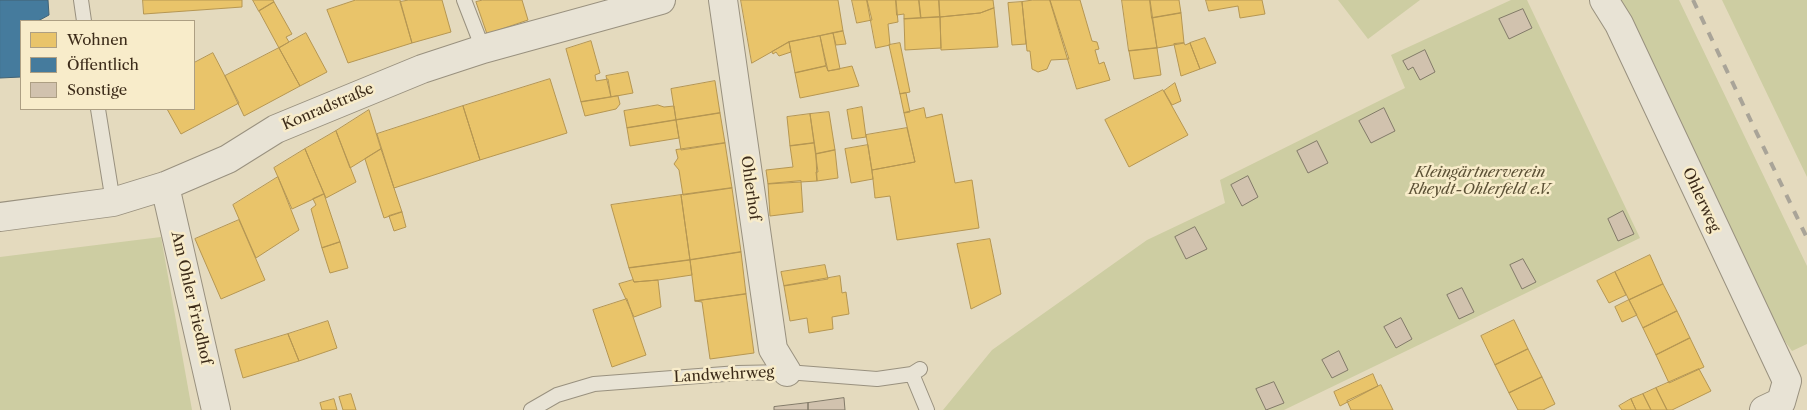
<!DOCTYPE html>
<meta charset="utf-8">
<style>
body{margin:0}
#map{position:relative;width:1807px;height:410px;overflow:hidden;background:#e4dabe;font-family:"Libre Caslon Text",serif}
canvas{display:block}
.legend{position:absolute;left:20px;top:20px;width:175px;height:90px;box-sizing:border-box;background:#f8ecca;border:1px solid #ad9f83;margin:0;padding:6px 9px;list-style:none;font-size:15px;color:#3c2b19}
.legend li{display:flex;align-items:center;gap:10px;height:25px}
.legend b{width:25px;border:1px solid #ad9f83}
</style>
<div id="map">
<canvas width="1807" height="410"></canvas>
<ul class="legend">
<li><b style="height:14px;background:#e9c46a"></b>Wohnen</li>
<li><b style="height:14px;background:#457b9d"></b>Öffentlich</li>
<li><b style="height:14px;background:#d1c2ae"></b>Sonstige</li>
</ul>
</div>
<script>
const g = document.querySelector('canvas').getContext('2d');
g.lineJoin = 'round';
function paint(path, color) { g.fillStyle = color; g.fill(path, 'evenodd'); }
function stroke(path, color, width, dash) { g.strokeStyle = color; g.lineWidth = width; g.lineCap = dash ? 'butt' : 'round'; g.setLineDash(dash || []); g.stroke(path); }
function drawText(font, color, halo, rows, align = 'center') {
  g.font = font + ' "Libre Caslon Text",serif'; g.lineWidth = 5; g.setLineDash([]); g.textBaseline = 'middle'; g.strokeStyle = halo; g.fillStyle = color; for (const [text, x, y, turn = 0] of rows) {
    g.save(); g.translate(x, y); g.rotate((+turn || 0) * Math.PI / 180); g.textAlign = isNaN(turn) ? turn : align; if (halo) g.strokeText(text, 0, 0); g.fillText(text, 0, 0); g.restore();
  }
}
paint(new Path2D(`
 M1338,0H1420L1368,39Z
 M1511,0H1527L1640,238L1284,410H943L992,350L1147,240L1225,203L1220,180L1405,88L1391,55Z
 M1618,0H1679L1807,266V344L1792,351L1765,314Z
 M1722,0H1807V177Z
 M161,237L192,410H0V257Z`), '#cdcda2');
const homes = new Path2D(`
 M143,0H242V7L144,14Z
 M253,0H273L274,2L259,11Z
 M356,0H400L412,43L348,63L327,10Z
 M409,0H442L451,32L412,43L400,2Z
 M483,0H522L528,20L487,34L476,2Z
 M741,0H838L843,31L789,42L752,63Z
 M852,0H867L872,20L857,23Z
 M867,0H896L898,22L888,24L890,45L876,48Z
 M896,0H919L921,18L904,19V14L897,15Z
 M919,0H939L940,17L921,18Z
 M939,0H993L994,8L980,13L940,17Z
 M1033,0H1050L1069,59L1051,60L1047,69L1038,72L1032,69L1030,51H1027L1022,2Z
 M1050,0H1080L1092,41L1097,42L1099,49L1095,50L1099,64L1104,62L1110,80L1077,89Z
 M1122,0H1150L1157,48L1129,51Z
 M1150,0H1179L1181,13L1152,18Z
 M1206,0H1262L1265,14L1240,18L1238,6L1209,11Z
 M274,2L292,34L286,37L289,42L279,48L259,11Z
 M1022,2L1026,44L1012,45L1008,3Z
 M994,8L998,47L941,50L940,17L980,13Z
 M1181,13L1184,43L1157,48L1152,18Z
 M940,17L941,48L905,50L904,19Z
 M843,31L846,44L836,45L833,33Z
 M306,33L327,72L300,86L279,48Z
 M833,33L840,69L828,71L820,36Z
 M820,36L826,66L795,73L789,42Z
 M1205,38L1216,63L1200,69L1190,43Z
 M591,41L600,73L595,75L596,81L608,79L611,97L581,102L566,49Z
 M789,42L791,52L779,56L776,52L773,54L772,52Z
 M900,43L910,92L900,94L889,45Z
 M1184,43L1185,45L1190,43L1200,69L1181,76L1174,44Z
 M279,48L300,86L244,116L225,76Z
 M1157,48L1161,75L1134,79L1129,51Z
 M213,53L239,103L181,134L167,109H194V63Z
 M826,66L828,71L852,66L859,86L800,98L795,73Z
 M628,72L633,93L611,97L606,76Z
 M550,79L567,133L480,160L463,106Z
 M715,81L720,113L676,120L671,89Z
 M1175,83L1181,101L1172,105L1164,91Z
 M1163,90L1188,135L1129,167L1105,120Z
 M906,93L910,112L904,113L900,94Z
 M618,96L620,104L616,109L585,116L581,102Z
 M658,105L664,107L674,106L676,120L627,128L624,111Z
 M463,106L480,160L394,188L377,134Z
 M862,107L866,137L852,139L847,110Z
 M924,108L926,118L942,114L955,183L972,180L979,228L897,240L890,196L875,198L872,170L915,162L904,113Z
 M369,110L381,149L350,168L336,131Z
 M829,112L835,150L816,154L810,114Z
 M720,113L725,143L681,150L676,120Z
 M810,114L814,143L790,146L787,117Z
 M676,120L679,138L630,146L627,128Z
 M907,128L915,162L872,170L866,135Z
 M336,131L356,182L326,198L305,149Z
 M725,143L732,188L683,195L679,170L674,164L678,158L676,150Z
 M814,143L818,172H816L817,181L768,184L766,170L793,167L790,146Z
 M868,145L873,179L851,183L845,149Z
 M305,149L324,194L292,209L274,168Z
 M381,149L402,212L384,218L365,159Z
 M835,150L838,178L817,181L816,154Z
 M278,177L299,230L256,258L233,205Z
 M801,181L803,212L770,216L768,184Z
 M732,188L741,252L690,260L681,195Z
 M324,194L340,242L322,248L311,209L316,205L313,199Z
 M681,195L690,260L629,268L611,205Z
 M402,212L406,227L394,231L389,216Z
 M239,220L265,280L221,299L195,239Z
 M990,239L1001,294L971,309L957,244Z
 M340,242L348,268L330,273L322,248Z
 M741,252L746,294L695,301L690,260Z
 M1650,255L1663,284L1629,300L1615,272Z
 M690,260L692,275L658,280L634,282L629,268Z
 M825,265L828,279L784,286L781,272Z
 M1615,272L1626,295L1609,303L1597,281Z
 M840,276L842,293L846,292L849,314L832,317L833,329L809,333L807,318L790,321L784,286Z
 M633,280L634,282L658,280L661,307L634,317L619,284Z
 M1663,284L1677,311L1643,328L1629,300Z
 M746,294L754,353L710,359L702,302L695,301Z
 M627,299L646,355L612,367L593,310Z
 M1629,300L1637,315L1622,322L1615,307Z
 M1677,311L1690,338L1656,355L1643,328Z
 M1514,320L1528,349L1495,365L1481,336Z
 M328,321L337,348L299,361L288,334Z
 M288,334L299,361L243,378L235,350Z
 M1690,338L1704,367L1669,383L1656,355Z
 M1528,349L1542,377L1509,393L1495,365Z
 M1699,369L1711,391L1672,410H1667L1656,388Z
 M1373,374L1378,386L1340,406L1334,392Z
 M1542,377L1555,404L1543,410H1518L1509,393Z
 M1381,385L1393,410H1351L1347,401Z
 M1656,388L1667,410H1651L1643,394Z
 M351,394L356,410H343L339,397Z
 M1643,394L1651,410H1636L1631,399Z
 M334,399L337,410H322L320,403Z
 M1631,399L1636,410H1622L1619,406Z`);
paint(homes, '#e9c46a');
stroke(homes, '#b59652', 1);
const public = new Path2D(`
 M0,0H48L49,15L38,21H21V77L0,78Z`);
paint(public, '#457b9d');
stroke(public, '#426375', 1);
const building = new Path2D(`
 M1523,9L1532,28L1509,39L1499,19Z
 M1425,50L1435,72L1420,80L1413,67L1408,70L1403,61Z
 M1384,108L1395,131L1371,143L1359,121Z
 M1317,141L1328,163L1308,173L1297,151Z
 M1248,176L1258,197L1242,206L1231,185Z
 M1623,211L1634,234L1618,241L1608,219Z
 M1195,227L1207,249L1186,259L1175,237Z
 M1523,259L1536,282L1522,289L1510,265Z
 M1462,288L1474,312L1459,319L1447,295Z
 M1401,318L1412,339L1396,348L1384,327Z
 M1339,351L1348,370L1332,378L1322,360Z
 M1274,382L1284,403L1266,410L1256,389Z
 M844,398L845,410H808V403Z
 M808,403V410H774V407Z`);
paint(building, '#d1c2ae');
stroke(building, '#827a69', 1);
const service = new Path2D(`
 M81,0L84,21
 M464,0L483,49
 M98,109L113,202
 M912,374L927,410
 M531,410L557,395L594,384L738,373L787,372L877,379L912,374L920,369`);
const minor = new Path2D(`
 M723,0L773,349L787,372
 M1604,0L1619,24L1787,381L1781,402L1764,410
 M165,186L216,410
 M0,217L113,202L165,186L228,159L276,129L422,69L483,49L661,0`);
stroke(service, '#99917f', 16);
stroke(minor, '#99917f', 30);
stroke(service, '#e8e3d5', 14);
stroke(minor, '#e8e3d5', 28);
stroke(new Path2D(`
 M1693,0L1807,238`), '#a9a498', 4, [9, 9]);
drawText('15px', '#3c2b19', '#f8ecca', [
 ["Konradstraße",328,107,-23],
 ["Ohlerhof",750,188,82],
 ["Ohlerweg",1701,200,65],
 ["Am Ohler Friedhof",191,298,77],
 ["Landwehrweg",724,375,-3]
]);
drawText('italic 15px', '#5c5136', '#f8ecca', [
 ["Kleingärtnerverein",1480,173],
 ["Rheydt-Ohlerfeld e.V.",1480,190]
]);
</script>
